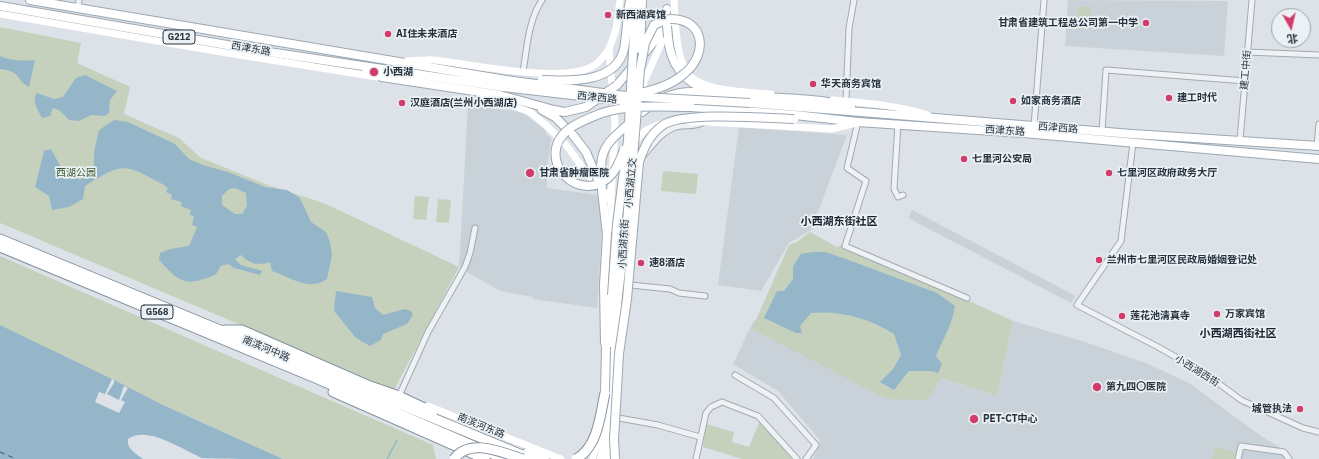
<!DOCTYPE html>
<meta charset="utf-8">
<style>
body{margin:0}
#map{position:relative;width:1319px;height:459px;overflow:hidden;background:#dce2e7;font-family:"IBM Plex Sans","Noto Sans SC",sans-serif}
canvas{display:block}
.north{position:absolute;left:1271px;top:8px;width:40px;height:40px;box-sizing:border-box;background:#ebf1f4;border:1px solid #9ca5ab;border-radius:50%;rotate:172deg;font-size:11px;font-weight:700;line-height:16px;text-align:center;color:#26323d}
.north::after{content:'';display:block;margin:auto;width:14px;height:18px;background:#d13c6b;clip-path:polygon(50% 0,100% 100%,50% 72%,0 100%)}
</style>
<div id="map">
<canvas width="1319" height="459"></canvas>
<div class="north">北</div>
</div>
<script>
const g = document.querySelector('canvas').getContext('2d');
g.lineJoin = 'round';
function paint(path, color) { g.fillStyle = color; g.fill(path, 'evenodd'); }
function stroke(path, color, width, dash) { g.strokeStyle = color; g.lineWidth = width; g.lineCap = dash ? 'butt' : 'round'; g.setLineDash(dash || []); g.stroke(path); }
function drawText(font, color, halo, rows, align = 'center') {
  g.font = font + ' "IBM Plex Sans","Noto Sans SC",sans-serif'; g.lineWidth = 3.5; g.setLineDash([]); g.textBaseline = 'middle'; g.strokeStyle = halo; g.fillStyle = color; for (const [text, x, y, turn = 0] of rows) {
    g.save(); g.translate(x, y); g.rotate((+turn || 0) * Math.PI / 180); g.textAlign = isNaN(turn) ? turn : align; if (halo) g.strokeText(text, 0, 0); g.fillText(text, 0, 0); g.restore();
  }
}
paint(new Path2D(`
 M1068,0L1228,1L1224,56L1065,46Z
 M468,105L522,112L546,131V134L551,138L547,168V188L598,195L602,227L597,308L533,299V297L500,291L459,267Z
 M739,127L847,135L811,230L789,243L761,291L718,285Z
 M912,210L1076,296L1071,303L908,218Z
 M754,320L835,361L940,378L997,396L1013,321L1085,342L1148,364L1189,383L1261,436L1289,453L1290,459H813L820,440L778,391L733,364Z`), '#cad2d9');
paint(new Path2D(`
 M1078,6L1091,7L1090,30L1077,29Z
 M0,27L81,43L77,63L130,87L124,114L179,138L201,158L268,185L326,204L459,267L394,390L0,223Z
 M663,171L698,174L696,194L661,191Z
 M415,196L429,197L426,220L413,219Z
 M438,199L451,200L449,223L436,222Z
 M810,232L837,247L844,244L1013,321L997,396L941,378L928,400L887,399L752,329L789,245L797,242Z
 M0,256L433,445L436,459H283L161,404L0,325Z
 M760,421L792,459H742L703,447L706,424L734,432L732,442L749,447Z
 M1215,447L1236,452L1235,459H1212Z`), '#c5d1bd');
paint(new Path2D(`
 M0,56C11,61 22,61 35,60L29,87C15,79 21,71 0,69Z
 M85,75L117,91L110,100L109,113L105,116L91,115L79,121L69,120L59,110L53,108L50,116L42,118C38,110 31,100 37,93L54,99L63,97L76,78Z
 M114,120L128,122L175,144L189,159L203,165L228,172L265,187L287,190L300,198L311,222L326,232L330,242L332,255L327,279C309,292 290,277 272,271L270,262C258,266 250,264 241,255L235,259L241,265L262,271L260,275L234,268L229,264L220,266C218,274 215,275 207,278C182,287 176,278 159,260L160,253L170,249L189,246L197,227L192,225L194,216L190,215L191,210L181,206L182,202L171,199L172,195L166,192L168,188L164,185C124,164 125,161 85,186L83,199L69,207L52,210L49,196L35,187L44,151L51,149L62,169L80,180L94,171V152L99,130ZM235,188L246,193L247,206L242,214H235L222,205V196L229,189Z
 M813,252H825L846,259L937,293L955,306C952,326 943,338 936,356L942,364L938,373L931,371H909L894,390L880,382L893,369L901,355L894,334C870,318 839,310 811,313L800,326L802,333H796L764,318L777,291H784L793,279V266L801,254Z
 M336,291L372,297L375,308L383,315L405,309L411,311L413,315L407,324L383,334L381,340L370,346L356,338L334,311Z
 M0,325L114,380L161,404L283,459C269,459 211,459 202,458C183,450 147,425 128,439C126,448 136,454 143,459H0Z`), '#95b6c8');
paint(new Path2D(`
 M112,379L114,380V383L107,394L119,400L124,386L128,388L121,400L125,402L119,413L95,402L99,392L105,394Z`), '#dce2e7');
stroke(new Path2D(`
 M387,459L397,440`), '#95b6c8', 1.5);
stroke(new Path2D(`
 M0,452L16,459`), '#2f5872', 1, [5, 4]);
const street = new Path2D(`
 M78,9L79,0
 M1247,52L1319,55
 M523,72C527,48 528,21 542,0
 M846,101L849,28L854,0
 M858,122L847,168L866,181L845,246L967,298
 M898,123L894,189L898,197L903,195
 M1034,126L1044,0
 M1102,131L1106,70L1245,81
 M1240,140L1252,0
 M1133,143L1121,241L1077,305L1158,347L1206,374L1241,400L1303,428L1319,432
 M1317,146L1319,124
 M643,156C653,145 662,131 676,127C686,124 695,128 704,122
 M621,284L670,289L679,293L705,296
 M735,375L774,398L816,445L806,459
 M399,396L428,332L465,267L470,253L475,228
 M613,417L658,425L700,437
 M696,459L706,413L711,407L722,402L758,416L797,459
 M1238,459L1241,446L1284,452L1289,459`);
const primary = new Path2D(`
 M30,0L506,80
 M0,6L262,51L503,87
 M668,37C670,64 684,82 709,91
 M366,70L382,77L500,95L554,110L565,112
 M617,85L658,37L667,9
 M750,103L1132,134L1319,146
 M691,107L795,115L858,122L1023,133L1319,159
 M542,110L555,117L572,134
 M642,112C656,100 673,92 692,92C704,92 717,95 729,96C766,98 816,97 851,107
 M602,190L607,235L604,285L605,343
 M608,354L612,295
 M601,459L605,410
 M608,459L618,295`);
const highway = new Path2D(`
 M0,239L532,459
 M0,247L313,377L504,459
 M225,330H242L370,386L399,396L433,412
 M333,392L485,459
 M528,452L545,459`);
stroke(street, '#a2aab1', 7);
stroke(primary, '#9ba8b3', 10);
stroke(highway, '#83929e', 11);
stroke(street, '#eff2f5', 5);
stroke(new Path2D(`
 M674,0C675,18 676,65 691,77C709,92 748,92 771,94
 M0,14L215,51L377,77
 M407,61C416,61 426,59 434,60C470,64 565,85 595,65C601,60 605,55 609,49
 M480,94L530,112L547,126L567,146L587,174L605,191L611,202L613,229
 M641,98L644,82L674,15
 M833,100C865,103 897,105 928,115
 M689,121L832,129L856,123
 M634,144C641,131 649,128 663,123
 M611,200L615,124L609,49L616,29L620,0
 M625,219L628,177
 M428,406L561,459
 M593,459L597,436`), '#fff', 7);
stroke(primary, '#fff', 8);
stroke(highway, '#fff', 9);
const primaryBridge = new Path2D(`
 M667,26L668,37
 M640,49L642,0
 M506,80L625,96L750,103
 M542,80C569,81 616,84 624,49C627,33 627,16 630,0
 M503,87L624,101
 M625,96C646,92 669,88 685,73C708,54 705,19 671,19C666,19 659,23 654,25L645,43L640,70L631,184
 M565,112L586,107L617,85
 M573,135L586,152L599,182
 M624,150C621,158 617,168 612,174C582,209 531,159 569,129C578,122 592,117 602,113C630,104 662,107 691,107
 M602,190C599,152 601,147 631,122
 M612,295L617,224L628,140L636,0
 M618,295L628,212
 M605,393L606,347
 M615,459L614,439L619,354L627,299L639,162C644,147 650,134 663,125C684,111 766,118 794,119`);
const highwayBridge = new Path2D(`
 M454,459C470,437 503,453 523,459
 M576,459C598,447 600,416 605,393`);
stroke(primaryBridge, '#9ba8b3', 10, []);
stroke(highwayBridge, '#83929e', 11, []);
stroke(primaryBridge, '#fff', 8);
stroke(highwayBridge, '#fff', 9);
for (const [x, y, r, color] of [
 [608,15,4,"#d13c6b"],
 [1146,23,4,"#d13c6b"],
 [388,34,4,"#d13c6b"],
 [374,72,5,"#d13c6b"],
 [813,84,4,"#d13c6b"],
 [1169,98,4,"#d13c6b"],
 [1013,101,4,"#d13c6b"],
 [402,103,4,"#d13c6b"],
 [964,159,4,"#d13c6b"],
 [530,173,5,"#d13c6b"],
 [1109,173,4,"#d13c6b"],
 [1099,260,4,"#d13c6b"],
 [641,263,4,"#d13c6b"],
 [1217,314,4,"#d13c6b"],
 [1122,316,4,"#d13c6b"],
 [1097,387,5,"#d13c6b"],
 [1300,409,4,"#d13c6b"],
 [974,419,5,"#d13c6b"]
]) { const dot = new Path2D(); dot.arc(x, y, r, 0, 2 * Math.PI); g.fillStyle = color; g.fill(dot); stroke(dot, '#ebf1f4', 1.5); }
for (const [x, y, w] of [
 [179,37,32],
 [157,312,32]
]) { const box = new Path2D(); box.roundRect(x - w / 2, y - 7, w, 14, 3); g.fillStyle = '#ebf1f4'; g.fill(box); stroke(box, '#26323d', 1); }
drawText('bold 9px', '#26323d', null, [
 ["G212",179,37],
 ["G568",157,312]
]);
drawText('bold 10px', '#26323d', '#ebf1f4', [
 ["新西湖宾馆",616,15],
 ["甘肃省建筑工程总公司第一中学",1138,23,"right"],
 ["AI住未来酒店",396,34],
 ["小西湖",383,72],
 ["华天商务宾馆",821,84],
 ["建工时代",1177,98],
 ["如家商务酒店",1021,101],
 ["汉庭酒店(兰州小西湖店)",410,103],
 ["七里河公安局",972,159],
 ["甘肃省肿瘤医院",539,173],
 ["七里河区政府政务大厅",1117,173],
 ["兰州市七里河区民政局婚姻登记处",1107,260],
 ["速8酒店",649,263],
 ["万家宾馆",1225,314],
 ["莲花池清真寺",1130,316],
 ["第九四〇医院",1106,387],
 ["城管执法",1292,409,"right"],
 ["PET-CT中心",983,419]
], 'left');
drawText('10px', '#26323d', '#ebf1f4', [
 ["西津东路",251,49,10],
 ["建工中街",1246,70,-85],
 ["西津西路",597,98,6],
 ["西津西路",1058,128,5],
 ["西津东路",1005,131,4],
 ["小西湖立交",631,183,-85],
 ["小西湖东街",624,244,-87],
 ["南滨河中路",266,349,23],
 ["小西湖西街",1197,371,32],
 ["南滨河东路",481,426,22]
]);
drawText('10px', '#405932', '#ebf1f4', [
 ["西湖公园",76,173]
]);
drawText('bold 11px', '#18232e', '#ebf1f4', [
 ["小西湖东街社区",839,222],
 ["小西湖西街社区",1238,334]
]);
</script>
